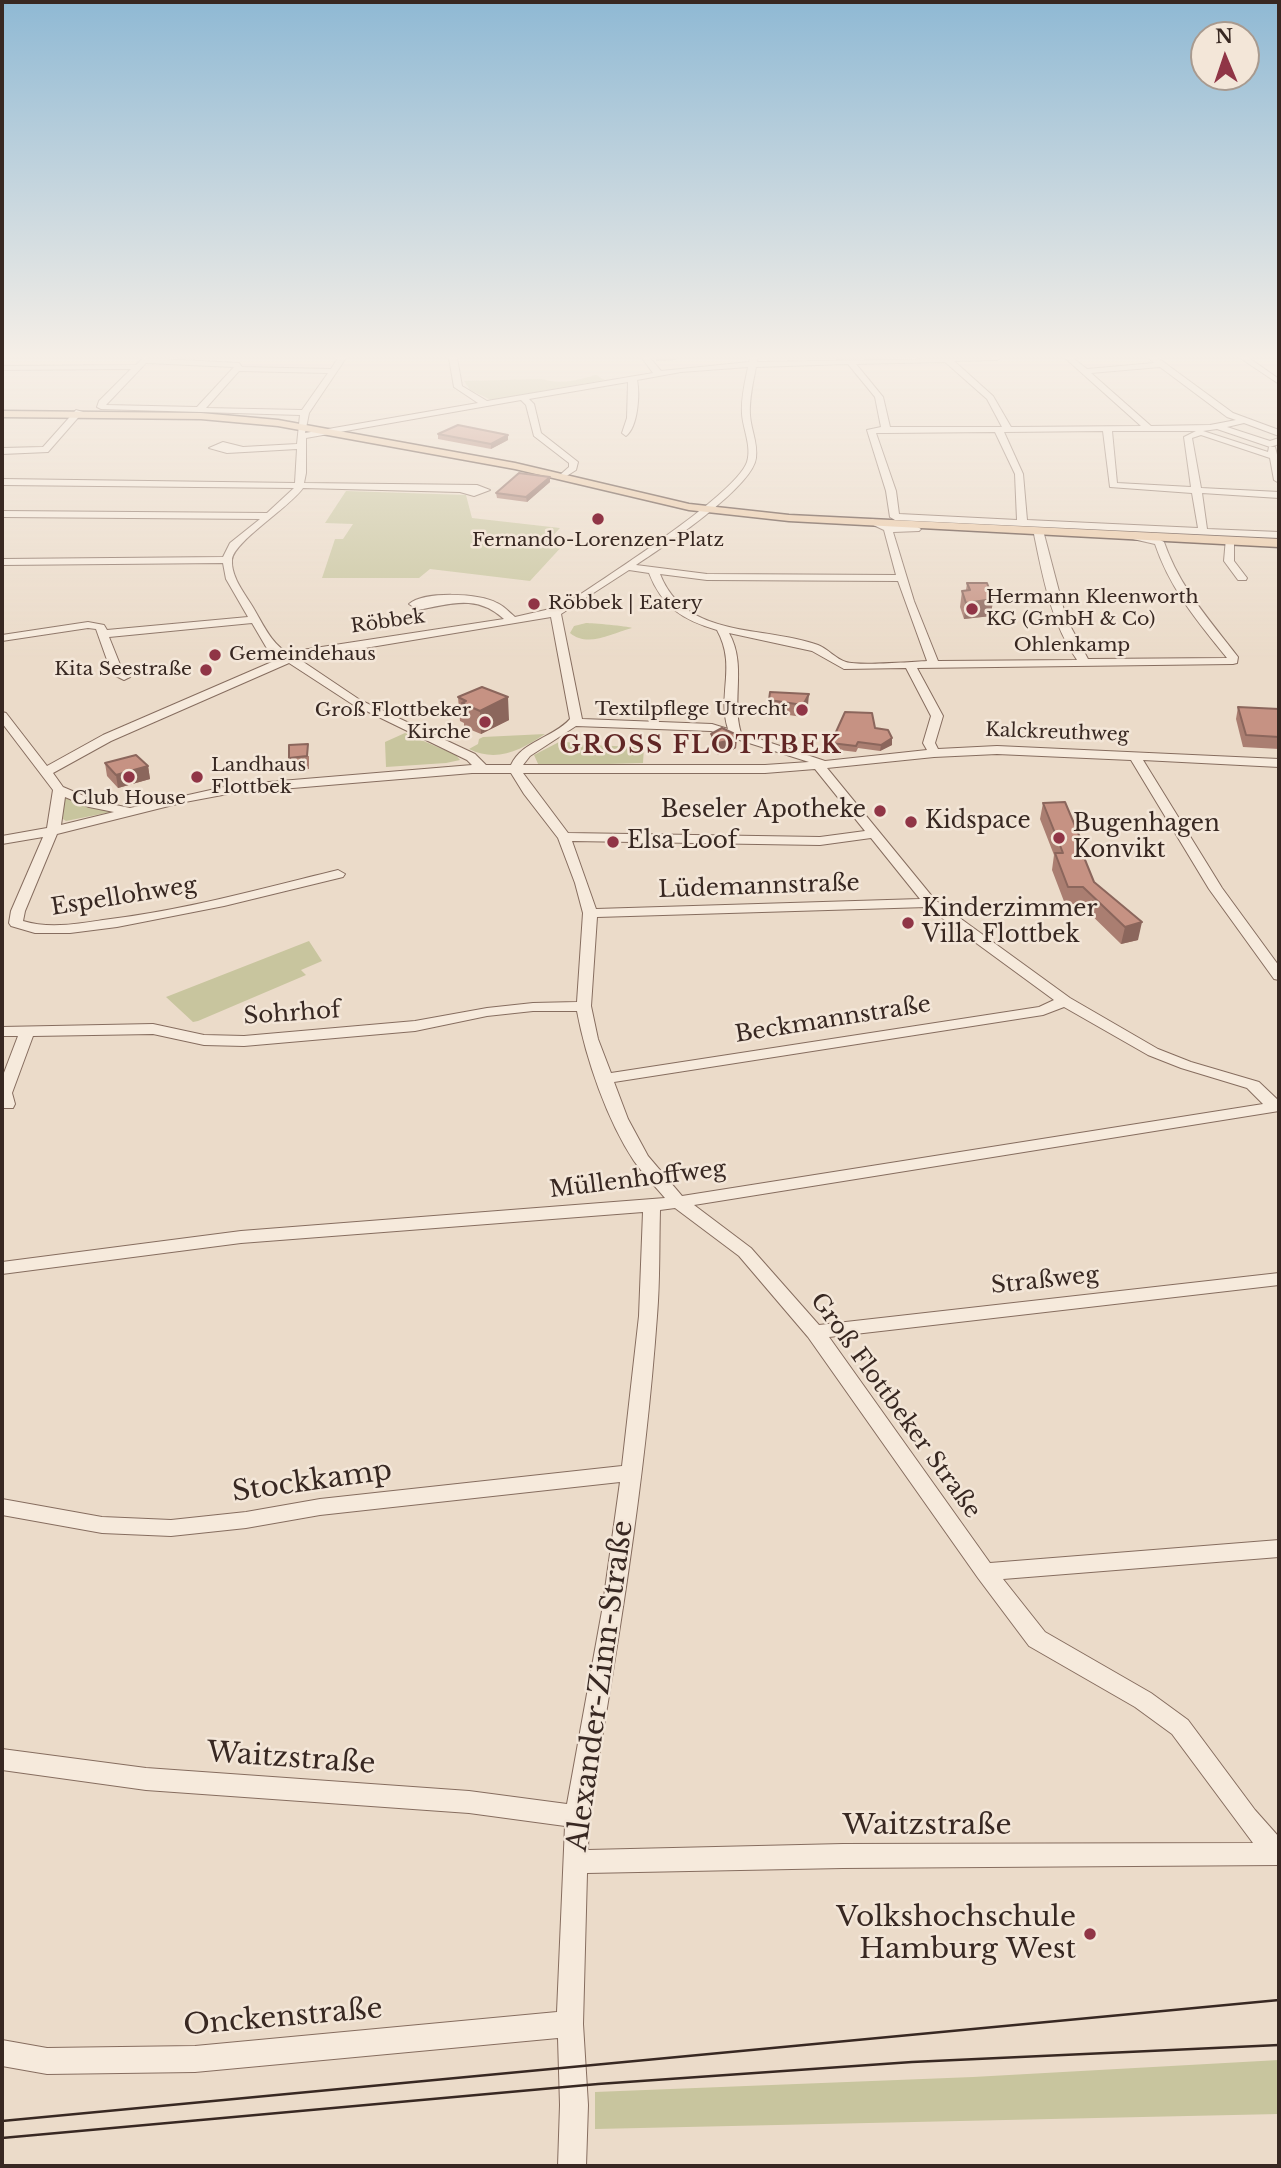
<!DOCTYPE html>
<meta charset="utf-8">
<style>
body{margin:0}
#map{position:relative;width:1281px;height:2168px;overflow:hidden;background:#ebdbc9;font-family:"Libre Baskerville",serif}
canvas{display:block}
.frame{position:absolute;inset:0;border:4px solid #382822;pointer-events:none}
.north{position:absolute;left:1190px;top:21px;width:70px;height:70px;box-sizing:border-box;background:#f3e6d8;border:2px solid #a89a8f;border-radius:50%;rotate:358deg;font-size:19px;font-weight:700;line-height:28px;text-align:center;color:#382822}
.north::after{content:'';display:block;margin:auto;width:24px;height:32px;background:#903546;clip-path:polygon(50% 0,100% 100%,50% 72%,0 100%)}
</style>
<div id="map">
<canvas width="1281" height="2168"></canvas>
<div class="frame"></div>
<div class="north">N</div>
</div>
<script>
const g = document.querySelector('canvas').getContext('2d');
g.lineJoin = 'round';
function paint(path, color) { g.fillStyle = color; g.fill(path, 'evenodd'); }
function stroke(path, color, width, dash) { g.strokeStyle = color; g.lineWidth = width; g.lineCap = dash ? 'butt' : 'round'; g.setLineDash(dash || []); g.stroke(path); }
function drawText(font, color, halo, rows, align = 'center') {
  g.font = font + ' "Libre Baskerville",serif'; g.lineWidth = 5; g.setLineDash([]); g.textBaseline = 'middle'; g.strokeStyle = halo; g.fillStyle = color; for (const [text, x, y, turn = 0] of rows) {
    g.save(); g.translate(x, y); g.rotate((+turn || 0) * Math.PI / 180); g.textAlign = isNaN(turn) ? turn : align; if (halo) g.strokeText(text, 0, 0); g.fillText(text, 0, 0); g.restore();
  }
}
paint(new Path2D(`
 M596,375L605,380L491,400L470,390L464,381L542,379C561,385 577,380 596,375Z
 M346,491L466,495L472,518L560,528L548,541L565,543L530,581L430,569L419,578H322L335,539H343L353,524L325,523Z
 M586,623C592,623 628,626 632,628C612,633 588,648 570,633L574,626Z
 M405,733L456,755L460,760L446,763L386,767L385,742Z
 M545,734C521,750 497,763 469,749L478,744L479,739L483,737Z
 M561,741L585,745L644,747L643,763L539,766L534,755Z
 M64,796L116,811L66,821L63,819Z
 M309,941L322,961L301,970L306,975L198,1021L193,1022L166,997Z
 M1279,2060V2114L595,2129V2092L973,2077Z`), '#c8c59e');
const minor = new Path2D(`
 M143,358L239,363L242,367L331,369L338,358H346L309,413L305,433L478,403L454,387L449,358H457L462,386L487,401L653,373L642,358H650L661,371L749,362L750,358H758L757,362L1001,358L997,360L954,361L993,396L1011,427L1141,426L1065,358H1073L1087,369L1154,363L1149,358H1158L1233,413L1279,430V436L1244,423L1227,427L1270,441L1279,438V444L1270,447L1217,429L1203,431L1268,452L1269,447H1275L1279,462V483L1274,480L1270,458L1201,435L1192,438L1201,488L1279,492V498L1202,493L1207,529L1279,532V538L895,520L890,517L886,491L867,430L881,427L875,397L848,364L756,367C753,383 749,399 750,415C751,430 758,443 756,458C753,487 662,548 636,565L707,574L896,575L884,530L867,522L872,519L891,526H916L921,529L919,531L893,532L914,601L938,661L1077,660C1051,622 1043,578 1034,534L1039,531L1044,534L1066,618L1088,659L1227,658C1198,622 1170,589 1155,544L1133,539C1140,534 1157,537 1164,542C1180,588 1209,619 1238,657L1237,663L1233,664L917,668L943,716L935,743L938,749L997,746L1279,759V767L1143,760L1222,888L1279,966V980L1274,979L1209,889L1131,760L997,754L934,757L827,768L935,900L1070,998L1158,1049L1191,1062L1259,1082L1279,1101V1111L694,1205L751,1248L819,1325L1279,1273V1285L829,1337L990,1563L1279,1540V1557L1003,1579L1045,1632L1151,1693L1188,1720L1255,1810L1279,1837V1865L843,1868L587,1873L583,2024L588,2105L586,2166H558L560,2105L558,2038L195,2072L47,2074L2,2066V2040L47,2048L195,2046L557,2012L565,1826L469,1813L146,1790L2,1770V1749L146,1768L469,1791L567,1804L602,1611L620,1482L320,1515L246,1528L171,1536L102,1533L2,1515V1499L102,1517L171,1520L246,1512L320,1499L622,1466L639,1316L643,1212L241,1243L2,1274V1262L241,1231L665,1198C655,1186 643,1174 634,1161C607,1120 586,1059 577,1011H533L487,1016L415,1031L244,1046L204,1045L153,1034L33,1036L12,1093L15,1104L13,1108H2V1078L18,1036H2V1027L153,1024L204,1035L244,1036L415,1021L487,1008L533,1003L577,1002L583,913L575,883L558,838L524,794L511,773H472L233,793L185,802L57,834L25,911L23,921C49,929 77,924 103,920C182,911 260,889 338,870L345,874L343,877L224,906L117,927L70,933H35L11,926L9,923L11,911L43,837L2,844V836L47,828L53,790L2,723V712L6,713L47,766L103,735L281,658L269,652L252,623L109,637L123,672L130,677L124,680L112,674L96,629L88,628L2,641V635L88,622L104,625L107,630L248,617L226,579L223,563L2,565V559L223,557L230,543L260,519L2,517V511L267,513L294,488L2,485V479L295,483L297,449L227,453L209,448L223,442L243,447L297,444L300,415L101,409L97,407L99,401L131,369L2,370V366L136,365ZM945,362L987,399L1002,427H890L883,397L856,364ZM146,363L234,367L197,407L106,405ZM748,367C745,382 741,398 742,414C743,429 752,447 747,462C735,496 598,582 563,606L515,617C509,612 504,606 497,603C479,593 424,591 409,604L418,610C451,604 476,594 504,619L302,650L290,654C272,645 264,626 254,609C246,595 231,578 232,560C233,542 289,508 303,488L460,492L474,496L490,490L477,485L304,483L306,473V438L521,400L526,405L534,436L569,463V467L561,474L565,477L576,470L578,462L541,433L534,404L529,399L628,382L627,418L622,433L626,436C638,427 640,394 637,380L681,372ZM1160,367L1227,417L1236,420L1210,425L1151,426L1091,373ZM239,371L328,373L302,410L206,408ZM1103,431L1110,487L1192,493L1198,528L1027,520L1023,474L1004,432ZM1112,431H1196L1184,437L1191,487L1117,483ZM886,433L995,432L1015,474L1017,520L899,514L896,491L876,433ZM629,570L649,573C662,607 683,620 717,630C737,666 717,694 728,729L712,724L582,719L561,614ZM660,574L707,580L898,581L927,661C910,662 858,666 846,662C836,659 828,649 818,645C763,625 686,640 660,574ZM551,617L570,719C553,738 522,741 511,765H486L475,754L360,700L299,659ZM729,633L812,651L844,669L906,668L931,716L923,743L927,750L825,761L741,733C731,700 747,665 729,633ZM289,663L352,704L467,760L472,765L233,785L130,808L96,801L63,787L53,773L111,741ZM576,726L711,731L809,762L765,765H523L530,756ZM815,769L865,831L820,837L568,833L523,773H765ZM65,797L89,807L114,812L61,825ZM871,838L920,899L596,909L572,841L820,845ZM927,907L1054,1000L1039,1007L611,1073L598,1039L591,1006L597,917ZM1064,1007L1148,1055L1181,1068L1247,1088L1263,1104L682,1196L648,1156L628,1119L614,1082L1043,1015ZM675,1208L739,1256L808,1337L978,1578L1029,1646L1135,1707L1172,1734L1253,1843L843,1844L588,1850L589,1816C617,1650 645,1484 657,1316C660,1281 659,1246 660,1210Z
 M1240,358H1249L1279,379V384Z
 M76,410L83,412L48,452L2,454V448L43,447Z
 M1226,538L1234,540V561L1247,578L1246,580H1238L1224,561Z`);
const major = new Path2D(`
 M2,411L201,413L278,420L515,463L689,504L789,515L1279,539V547L789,521L689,510L515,469L278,426L201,419L2,417Z`);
stroke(minor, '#866d5f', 2);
stroke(major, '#543c33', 3);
paint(minor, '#f6eadc');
paint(major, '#eac8a5');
stroke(new Path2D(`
 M2,2121L1279,2000
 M2,2138L598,2084L912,2062L1279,2045`), '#382822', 2.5);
paint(new Path2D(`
 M438,434L508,435V440L491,449L438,439Z
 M550,477V482L527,502L497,498L496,493Z
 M967,583L993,599L991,616L964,619L960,607L962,591L966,590Z
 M770,692L808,705L802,717L769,712Z
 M458,697L509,720L481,734L464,727V723L460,721Z
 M1238,707L1279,709V749L1243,747L1236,719Z
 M875,728L892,745L880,751L858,748L856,752L831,749V743Z
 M711,734L737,735L736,748L727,753L718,755L711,746Z
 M309,756V769L290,770L289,758Z
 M105,763L148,766L150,779L118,788L107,776Z
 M1043,803L1081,840L1080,848L1094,882L1138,940L1121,944L1080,904H1065L1052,870L1054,855L1040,819Z`), '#aa7e71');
paint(new Path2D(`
 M656,358H676V360L656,361Z
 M508,435V440L491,449V444Z
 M550,477V482L527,502L526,497Z
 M993,599L991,616L964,619L966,603Z
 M809,694L808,705L802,717L803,705Z
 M508,697L509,720L481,734L480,711Z
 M737,735L736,748L727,753L718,755V743Z
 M892,738V745L880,751L881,745Z
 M148,766L150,779L118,788L116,775Z
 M1142,922L1138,940L1121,944L1125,927Z`), '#8b665c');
const building = new Path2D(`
 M458,425L508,435L491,444L438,434Z
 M519,473L550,477L526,497L496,493Z
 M967,583H987L993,599L966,603L962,591L970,590Z
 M482,687L508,697L480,711L462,703L466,701L458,697Z
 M770,692L809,694L803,705L769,700Z
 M1238,707L1279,709V737L1246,735Z
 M845,712L872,713L875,728L888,730L892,738L881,745L858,742L856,746L831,743Z
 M722,728L737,735L727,741L718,743L711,734Z
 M308,744L307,756L289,758V745Z
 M136,755L148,766L116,775L105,763Z
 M1065,802L1081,840H1077L1094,882L1142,922L1125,927L1083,887H1068L1055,853H1063L1043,803Z`);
paint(building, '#c69283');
stroke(building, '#8b665c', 2);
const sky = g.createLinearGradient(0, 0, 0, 661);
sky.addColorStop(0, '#8fb9d4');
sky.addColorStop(0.54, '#f6efe7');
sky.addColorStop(1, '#f6efe700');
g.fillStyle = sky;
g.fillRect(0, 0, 1281, 661);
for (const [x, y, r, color] of [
 [598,519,7,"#903546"],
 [534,604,7,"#903546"],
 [972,609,7,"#903546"],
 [215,655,7,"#903546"],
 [206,670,7,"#903546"],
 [802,710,7,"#903546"],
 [485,722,7,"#903546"],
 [129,777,7,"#903546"],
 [197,777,7,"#903546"],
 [880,811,7,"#903546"],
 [911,822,7,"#903546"],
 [1059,838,7,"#903546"],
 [613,842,7,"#903546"],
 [908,923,7,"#903546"],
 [1090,1934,7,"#903546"]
]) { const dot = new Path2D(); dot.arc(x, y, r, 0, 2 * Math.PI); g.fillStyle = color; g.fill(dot); stroke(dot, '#f3e6d8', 2.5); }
drawText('19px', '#382822', '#f3e6d8', [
 ["Fernando-Lorenzen-Platz",598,541,"center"],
 ["Hermann Kleenworth",986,598],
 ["KG (GmbH & Co)",986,620],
 ["Röbbek | Eatery",548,604],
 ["Gemeindehaus",229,655],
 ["Kita Seestraße",192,670,"right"],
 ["Textilpflege Utrecht",788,710,"right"],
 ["Groß Flottbeker",471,711,"right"],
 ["Kirche",471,733,"right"],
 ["Landhaus",211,766],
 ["Flottbek",211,788],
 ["Club House",129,799,"center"]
], 'left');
drawText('19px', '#382822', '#f3e6d8', [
 ["Röbbek",388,622,-8],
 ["Ohlenkamp",1072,646],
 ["Kalckreuthweg",1057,733,2]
]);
drawText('23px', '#382822', '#f3e6d8', [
 ["Beseler Apotheke",866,811,"right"],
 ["Kidspace",925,822],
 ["Bugenhagen",1073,825],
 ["Konvikt",1073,851],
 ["Elsa Loof",627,842],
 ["Kinderzimmer",922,910],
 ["Villa Flottbek",922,936]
], 'left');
drawText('23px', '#382822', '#f3e6d8', [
 ["Lüdemannstraße",759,887,-2],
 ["Espellohweg",124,897,-9],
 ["Sohrhof",292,1014,-4],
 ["Beckmannstraße",833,1020,-9],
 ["Müllenhoffweg",638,1180,-7],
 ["Straßweg",1045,1281,-6],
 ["Groß Flottbeker Straße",895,1406,54]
]);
g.letterSpacing = '2px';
drawText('bold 24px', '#612625', '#f3e6d8', [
 ["GROSS FLOTTBEK",701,746]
]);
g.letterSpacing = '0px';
drawText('28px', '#382822', '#f3e6d8', [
 ["Stockkamp",312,1482,-8],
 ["Alexander-Zinn-Straße",601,1686,-82],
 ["Waitzstraße",291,1759,4],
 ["Waitzstraße",927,1826],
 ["Onckenstraße",283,2018,-5]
]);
drawText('28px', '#382822', '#f3e6d8', [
 ["Volkshochschule",1076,1918],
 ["Hamburg West",1076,1950]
], 'right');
</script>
